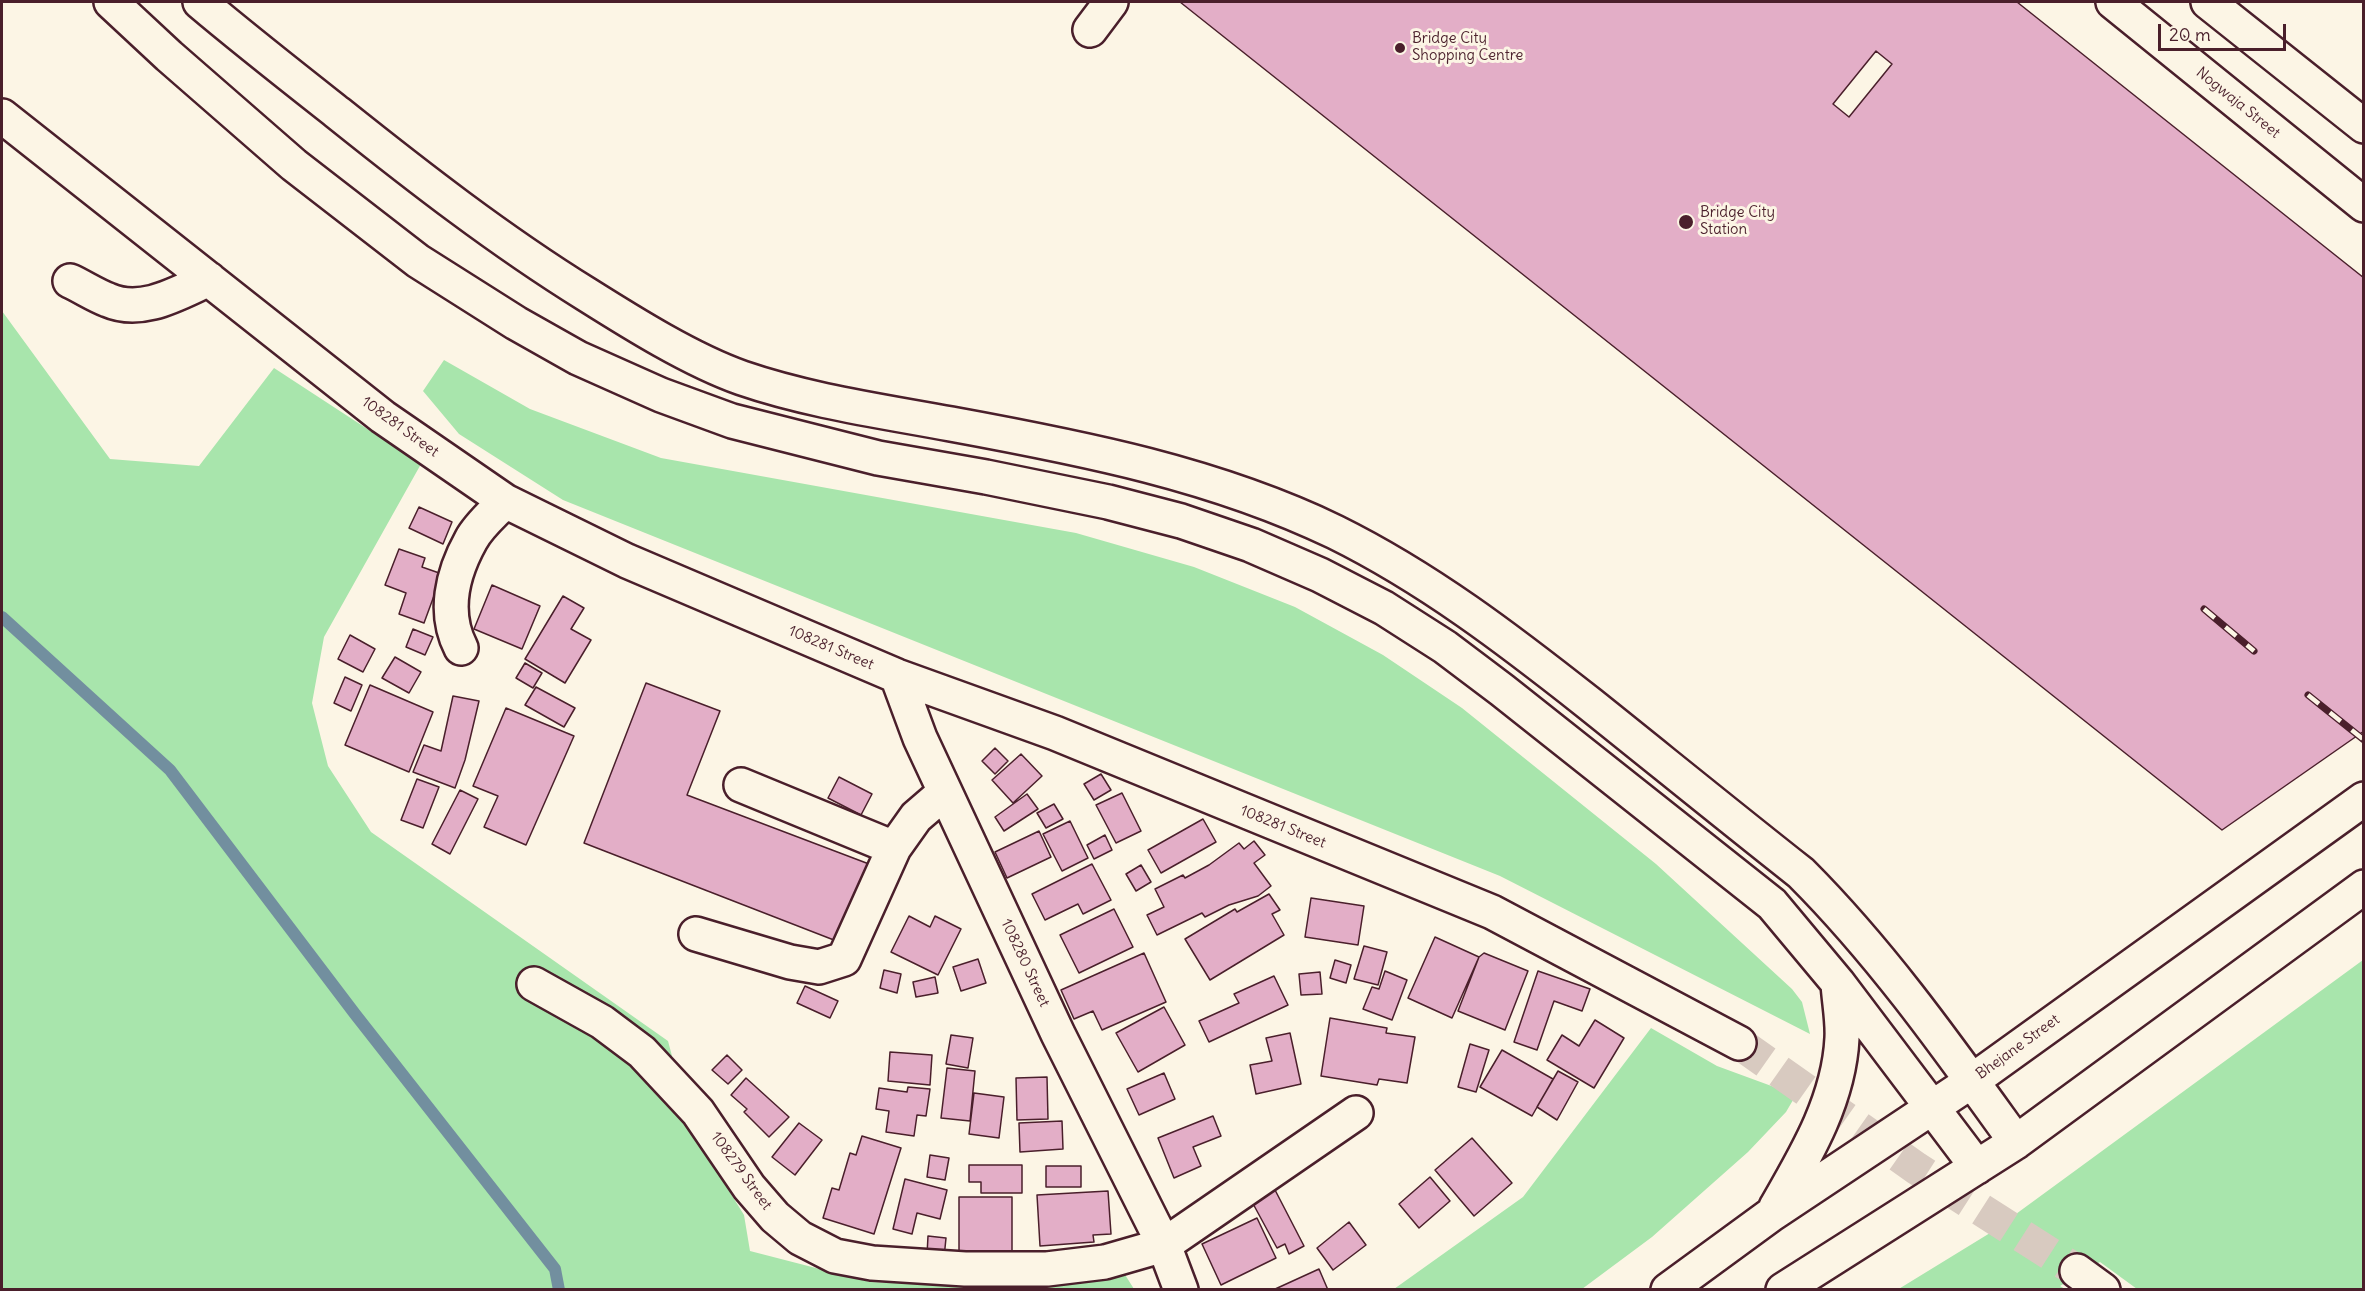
<!DOCTYPE html>
<style>
body{margin:0}
#map{position:relative;width:2365px;height:1291px;overflow:hidden;background:#fcf5e5;font-family:Delius,sans-serif}
canvas{display:block}
.frame{position:absolute;inset:0;border:3px solid #4a1f2b;pointer-events:none}
.scale{position:absolute;left:2158px;top:24px;width:128px;height:27px;box-sizing:border-box;border:3px solid #4a1f2b;border-top:0;padding-left:8px;font-size:18px;line-height:21px;white-space:nowrap;color:#4a1f2b;-webkit-text-stroke:4px #fcf5e5;paint-order:stroke}
</style>
<div id="map">
<canvas width="2365" height="1291"></canvas>
<div class="frame"></div>
<div class="scale">20 m</div>
</div>
<script>
const g = document.querySelector('canvas').getContext('2d');
g.lineJoin = 'round';
function paint(path, color) { g.fillStyle = color; g.fill(path, 'evenodd'); }
function stroke(path, color, width, dash) { g.strokeStyle = color; g.lineWidth = width; g.lineCap = dash ? 'butt' : 'round'; g.setLineDash(dash || []); g.stroke(path); }
function drawText(font, color, halo, rows, align = 'center') {
  g.font = font + ' Delius,sans-serif'; g.lineWidth = 6; g.setLineDash([]); g.textBaseline = 'middle'; g.strokeStyle = halo; g.fillStyle = color; for (const [text, x, y, turn = 0] of rows) {
    g.save(); g.translate(x, y); g.rotate((+turn || 0) * Math.PI / 180); g.textAlign = isNaN(turn) ? turn : align; if (halo) g.strokeText(text, 0, 0); g.fillText(text, 0, 0); g.restore();
  }
}
paint(new Path2D(`
 M2,311L110,459L199,466L274,368L421,464L324,637L312,703L328,766L371,832L668,1041L692,1131L744,1215L750,1251L870,1282L1015,1287L1122,1270L1134,1289H2Z
 M444,360L530,409L661,458L1076,533L1194,567L1295,607L1383,655L1462,708L1656,864L1792,989L1802,1002L1810,1034L1500,876L563,500L459,434L423,391Z
 M2363,960V1289H2137L2100,1262L2060,1286L2065,1289L1897,1290L1990,1233Z
 M1651,1028L1717,1066L1796,1095L1786,1112L1748,1152L1652,1237L1582,1289H1394L1523,1197Z`), '#a8e5ac');
stroke(new Path2D(`
 M2,617L170,770L355,1014L555,1269L559,1290`), '#728f9f', 12);
const building = new Path2D(`
 M1180,2H2017L2364,278V731L2222,830Z
 M1876,51L1892,64L1849,117L1833,104Z
 M419,507L452,522L443,544L409,528Z
 M399,549L425,558L422,567L442,574L424,623L399,614L406,593L385,585Z
 M492,585L540,606L522,649L474,629Z
 M563,596L584,608L571,629L591,640L565,683L525,659Z
 M413,629L433,637L425,655L406,647Z
 M350,635L375,649L363,672L338,659Z
 M395,657L421,672L409,693L382,678Z
 M525,663L542,673L533,688L516,678Z
 M345,677L362,685L351,711L334,703Z
 M646,683L720,711L687,795L869,864L839,942L584,843Z
 M370,685L433,712L409,772L345,745Z
 M536,687L575,708L564,727L525,705Z
 M453,696L479,701L465,760L455,788L413,772L424,745L441,751Z
 M506,708L574,736L526,845L484,827L498,796L473,786Z
 M995,748L1008,761L995,774L982,761Z
 M1021,754L1042,776L1013,803L992,780Z
 M1101,774L1111,790L1094,800L1084,784Z
 M839,777L872,794L861,815L828,798Z
 M417,779L439,787L423,828L401,820Z
 M460,790L478,799L450,854L432,844Z
 M1122,793L1141,831L1116,843L1096,805Z
 M1027,794L1038,809L1004,831L995,817Z
 M1054,804L1063,819L1046,828L1037,813Z
 M1203,819L1216,842L1161,873L1148,850Z
 M1070,821L1088,858L1062,871L1043,834Z
 M1039,831L1051,857L1007,878L995,852Z
 M1105,835L1112,850L1094,859L1087,845Z
 M1254,841L1265,855L1254,863L1271,886L1258,896L1229,905L1205,917L1202,913L1157,935L1147,915L1164,907L1155,889L1183,875L1185,878L1209,865L1239,843L1244,849Z
 M1092,864L1111,900L1083,914L1078,904L1045,920L1032,894Z
 M1141,865L1151,882L1136,891L1126,874Z
 M1269,894L1280,910L1272,914L1284,935L1210,980L1185,939L1235,909L1237,912Z
 M1311,898L1364,906L1358,945L1305,937Z
 M1114,909L1133,947L1079,973L1060,935Z
 M909,916L930,927L935,916L961,929L938,975L891,952Z
 M1435,937L1479,957L1452,1018L1408,998Z
 M1364,946L1387,952L1378,985L1354,979Z
 M1144,953L1166,1002L1102,1030L1093,1011L1074,1019L1061,990Z
 M1484,953L1528,971L1505,1030L1458,1011L1479,957Z
 M978,959L986,983L961,991L953,967Z
 M1335,960L1351,965L1346,983L1330,978Z
 M884,970L901,974L897,993L880,988Z
 M1385,971L1407,980L1392,1020L1363,1009L1372,987L1379,989Z
 M1538,971L1590,989L1582,1011L1554,1001L1537,1050L1514,1042Z
 M1320,972L1322,994L1301,995L1299,974Z
 M1274,976L1288,1005L1209,1042L1199,1021L1239,1003L1234,994Z
 M935,977L938,993L916,997L913,982Z
 M805,986L838,1001L830,1018L797,1003Z
 M1164,1007L1185,1045L1138,1072L1116,1033Z
 M1330,1018L1387,1028L1386,1033L1415,1037L1407,1083L1379,1079L1377,1085L1321,1076Z
 M1595,1020L1624,1038L1594,1088L1547,1060L1562,1035L1579,1046Z
 M1290,1033L1301,1084L1256,1094L1250,1065L1272,1061L1266,1038Z
 M951,1035L973,1038L968,1068L946,1064Z
 M1470,1044L1489,1050L1476,1092L1458,1087Z
 M1502,1050L1553,1079L1532,1116L1480,1087Z
 M890,1052L932,1055L930,1085L888,1081Z
 M727,1055L742,1070L728,1084L712,1070Z
 M947,1068L975,1071L970,1121L941,1118Z
 M1558,1071L1578,1082L1557,1120L1537,1107Z
 M1164,1073L1175,1099L1139,1115L1127,1089Z
 M1047,1077L1048,1119L1017,1120L1016,1078Z
 M746,1078L789,1117L769,1137L744,1112L747,1109L731,1095Z
 M908,1087L930,1089L926,1116L917,1115L914,1136L886,1132L889,1111L876,1109L879,1088L907,1092Z
 M974,1093L1004,1097L999,1138L969,1134Z
 M1213,1116L1221,1136L1193,1147L1201,1166L1174,1178L1158,1138Z
 M1062,1121L1063,1149L1020,1152L1019,1123Z
 M799,1123L822,1140L795,1175L772,1157Z
 M862,1136L901,1148L874,1234L823,1218L832,1188L839,1190L850,1153L856,1155Z
 M1472,1138L1512,1183L1474,1216L1435,1170Z
 M930,1155L949,1158L945,1180L927,1177Z
 M969,1165H1022V1193H981V1182H969Z
 M1046,1166H1081V1187H1046Z
 M1430,1177L1450,1201L1419,1228L1399,1204Z
 M905,1179L947,1190L940,1219L917,1213L912,1234L893,1229Z
 M1274,1188L1304,1246L1289,1254L1285,1244L1277,1248L1251,1200Z
 M1108,1191L1111,1234L1093,1235L1094,1242L1040,1246L1037,1195Z
 M959,1197H1012V1251L959,1252Z
 M1257,1218L1276,1258L1221,1285L1202,1244Z
 M1349,1222L1366,1245L1333,1270L1317,1248Z
 M928,1236L946,1238L944,1258L927,1255Z
 M1319,1269L1328,1290H1273Z`);
paint(building, '#e3aec7');
stroke(building, '#4a1f2b', 1.5);
stroke(new Path2D(`
 M1739,1043L1916,1168L2077,1271`), '#d8cac0', 33, [33, 16]);
const minor = new Path2D(`
 M111,2L169,56L294,165L418,261L516,323L578,358L661,395L732,421L878,458L986,477L1108,502L1181,521L1251,545L1320,575L1384,608L1445,647L1502,690L1772,904L1838,983L1977,1167
 M200,2C245,40 291,76 338,113C418,177 499,240 586,294C632,323 691,360 742,378C809,401 881,411 951,424C1082,448 1215,474 1335,532C1428,578 1509,640 1590,704C1660,760 1730,817 1801,873C1882,954 1949,1049 2016,1142
 M2113,2L2364,205
 M2208,2L2364,126
 M1090,30L1111,2
 M2,116L383,417L505,501L627,561L897,676L1055,733L1492,912L1739,1043
 M70,281C83,287 95,295 108,300C142,315 178,293 209,279
 M461,648C443,613 452,574 471,540C479,525 494,513 505,501
 M897,676L920,738L1058,1034L1164,1245L1181,1290
 M741,785L894,848
 M696,934L790,962L819,967L844,959L894,848L916,817L945,792
 M534,984L602,1022L642,1052L698,1112L749,1187L775,1217L800,1238L835,1256L872,1263L965,1269H1047L1105,1262L1164,1245L1356,1113
 M1776,1207C1806,1155 1839,1100 1842,1038C1843,1020 1839,1001 1838,983
 M2077,1271L2103,1290
 M1668,1290L1772,1214L1972,1081L2364,799
 M1783,1290L2016,1142L2364,887`);
stroke(minor, '#4a1f2b', 38);
stroke(minor, '#fcf5e5', 33);
const rail = new Path2D(`
 M2204,609L2254,651
 M2308,695L2364,740`);
stroke(rail, '#4a1f2b', 7);
stroke(rail, '#fcf5e5', 4.5, [14]);
for (const [x, y, r, color] of [
 [1400,48,6,"#4a1f2b"],
 [1686,222,8,"#4a1f2b"]
]) { const dot = new Path2D(); dot.arc(x, y, r, 0, 2 * Math.PI); g.fillStyle = color; g.fill(dot); stroke(dot, '#fcf5e5', 2); }
drawText('15px', '#4a1f2b', '#fcf5e5', [
 ["Bridge City",1412,39],
 ["Shopping Centre",1412,56],
 ["Bridge City",1700,213],
 ["Station",1700,230]
], 'left');
drawText('15px', '#4a1f2b', '#fcf5e5', [
 ["Nogwaja Street",2238,103,39],
 ["108281 Street",400,427,36],
 ["108281 Street",831,648,23],
 ["108281 Street",1283,827,22],
 ["108280 Street",1025,963,65],
 ["Bhejane Street",2018,1047,-36],
 ["108279 Street",741,1171,54]
]);
</script>
